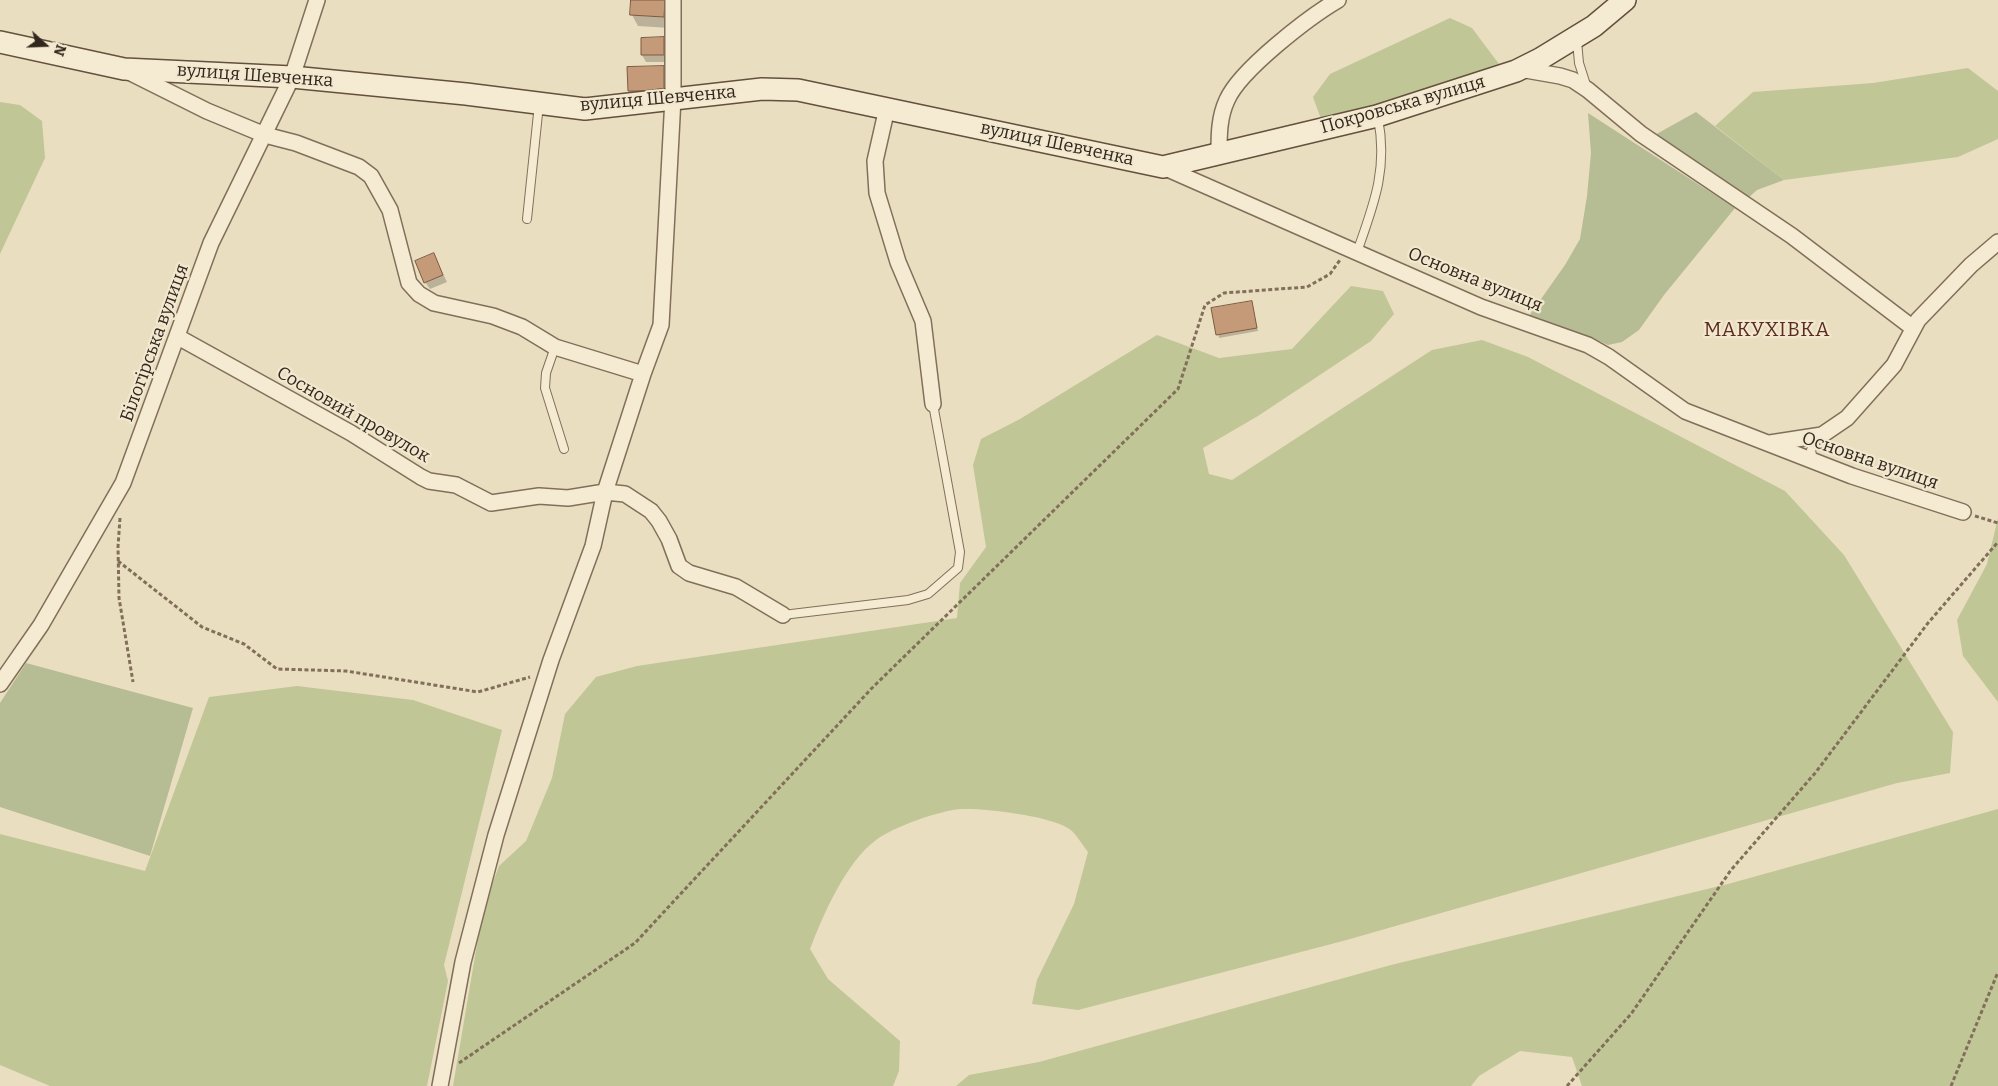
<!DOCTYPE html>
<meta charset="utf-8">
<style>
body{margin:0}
#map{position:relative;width:1998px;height:1086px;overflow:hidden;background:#eadec0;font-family:Bitter,serif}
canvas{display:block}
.north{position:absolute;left:20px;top:20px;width:50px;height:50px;-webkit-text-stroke:4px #f2e8cf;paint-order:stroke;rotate:110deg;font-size:14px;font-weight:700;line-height:20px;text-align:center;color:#32271d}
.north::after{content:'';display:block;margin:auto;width:18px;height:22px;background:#32271d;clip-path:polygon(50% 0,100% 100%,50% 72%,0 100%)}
</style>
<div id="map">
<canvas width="1998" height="1086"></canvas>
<div class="north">N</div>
</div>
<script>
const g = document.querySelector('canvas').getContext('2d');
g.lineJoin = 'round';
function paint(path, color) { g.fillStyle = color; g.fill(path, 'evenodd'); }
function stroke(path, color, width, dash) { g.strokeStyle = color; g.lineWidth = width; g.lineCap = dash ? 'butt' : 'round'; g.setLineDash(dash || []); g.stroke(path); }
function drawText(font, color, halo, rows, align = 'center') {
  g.font = font + ' Bitter,serif'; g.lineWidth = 4.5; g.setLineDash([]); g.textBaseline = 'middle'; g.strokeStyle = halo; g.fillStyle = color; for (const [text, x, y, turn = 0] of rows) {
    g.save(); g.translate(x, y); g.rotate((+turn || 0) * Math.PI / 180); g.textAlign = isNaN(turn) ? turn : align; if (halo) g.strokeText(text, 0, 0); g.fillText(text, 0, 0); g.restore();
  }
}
paint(new Path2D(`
 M1450,18L1472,28L1499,64L1414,95L1321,119L1313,97L1330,74Z
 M1968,68L1998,91V139L1958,157L1784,180L1715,126L1753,92L1873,83Z
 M0,102L20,105L42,121L45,158L0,254Z
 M1351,286L1383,291L1394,314L1371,341L1258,416L1203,448L1209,474L1232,480L1432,350L1482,340L1528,357L1785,491L1844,555L1953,732L1950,773L1897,783L1343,941L1078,1010L1032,1004L1037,980L1074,904L1088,852C1083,846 1078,837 1072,831C1056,816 984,808 962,809C941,810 893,827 876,840C846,862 823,915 810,949L828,979L900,1041L899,1071L893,1086H453L483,909L499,866L526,841L552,778L565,714L596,677L637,666L957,618L960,583L986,547L973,465L981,439L1020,419L1157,335L1219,358L1292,349Z
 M1998,518V702L1963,656L1957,620L1987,564Z
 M297,686L413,700L502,730L444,965L448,981L427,1086H50L0,1065V834L145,871L209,697Z
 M1998,809V1086H1582L1572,1057L1520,1051L1479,1076L1471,1086H956L969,1075L1039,1062L1391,965L1728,884Z`), '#c0c695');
paint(new Path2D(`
 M1696,112L1784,180L1757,190L1747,199L1653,136Z
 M1588,113L1735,208L1664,295L1639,330L1622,342L1608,345L1585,335L1529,316L1565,265L1580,239L1587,196L1591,153Z
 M26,663L193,708L150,856L0,807V703Z`), '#b6bc94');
paint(new Path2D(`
 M633,0H671L670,28L638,26L632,15Z
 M663,39L667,46V62H646L642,55Z
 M663,67L667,75L668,98H633L629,91Z
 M434,255L447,282L430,289L425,282Z
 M1251,302L1258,331L1219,338L1213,309Z`), '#0003');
const building = new Path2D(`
 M631,0H665L664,17L630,15Z
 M664,37V55H641V38Z
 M664,66V91H628L627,67Z
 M434,253L443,275L424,283L415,261Z
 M1252,301L1257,328L1216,335L1211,308Z`);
paint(building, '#c59a79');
stroke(building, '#7e5a41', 1);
const lane = new Path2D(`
 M1577,41L1579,63L1587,88
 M527,219L539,104
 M1357,252C1374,204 1388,169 1378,118
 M555,347L546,373L545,388L564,449
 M1813,461L1811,450L1818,437
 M783,615L908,600L928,594L958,568L960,552L933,404`);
const street = new Path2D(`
 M1520,69L1560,76L1573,80L1588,90L1641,134L1792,236L1913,328
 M129,72L207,111L265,135L296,143L359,167L371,176L390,210L409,283L419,294L434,303L493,316L522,327L555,347L643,374
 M887,108L875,161L877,193L898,262L923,321L933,404
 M1219,153C1219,135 1219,117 1227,100C1240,70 1309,17 1338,0
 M1163,167L1481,307L1588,345L1609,357L1685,411L1852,476L1963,512
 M178,337L351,433L421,477L429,481L456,485L491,503L539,496L568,498L605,492L625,494L651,511L659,521L669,539L679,566L689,573L736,587L783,615
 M1770,443L1822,435L1847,418L1894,365L1918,320L1971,265L1998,242
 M0,684L41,625L123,483L211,243L292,77L317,0
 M440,1086L463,962L496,835L551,660L593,546L605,492L643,374L661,325L673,98V0`);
const secondary = new Path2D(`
 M0,42L124,69L292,77L466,94L585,109L762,89L798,90L1163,167L1377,116L1516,71L1540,59L1594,26L1625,0`);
stroke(lane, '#816f5a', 10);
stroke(street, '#816f5a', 18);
stroke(secondary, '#63503d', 24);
stroke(new Path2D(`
 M1975,516L1998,523
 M120,518L118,547L119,598L133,682
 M118,561L202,627L244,644L277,669L346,671L478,692L530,677
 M459,1063L635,943L872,688L1178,389L1205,305L1224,293L1307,287L1330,274L1340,260
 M1567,1086L1631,1014L1731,870L1816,772L1928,623L1998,542
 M1951,1086L1998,972`), '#816f5a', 3, [4, 2.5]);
stroke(lane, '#f5ebd2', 8);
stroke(street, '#f5ebd2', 15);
stroke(secondary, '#f5ebd2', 21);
drawText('18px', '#32271d', '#f2e8cf', [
 ["вулиця Шевченка",255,76,4],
 ["вулиця Шевченка",658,99,-5],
 ["Покровська вулиця",1403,105,-16],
 ["вулиця Шевченка",1057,144,12],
 ["Основна вулиця",1475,280,22],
 ["Білогірська вулиця",155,343,-70],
 ["Сосновий провулок",353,415,30],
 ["Основна вулиця",1870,461,19]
]);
g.letterSpacing = '1px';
drawText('20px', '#5b2d20', '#f2e8cf', [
 ["МАКУХІВКА",1767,330]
]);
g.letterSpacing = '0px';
</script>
